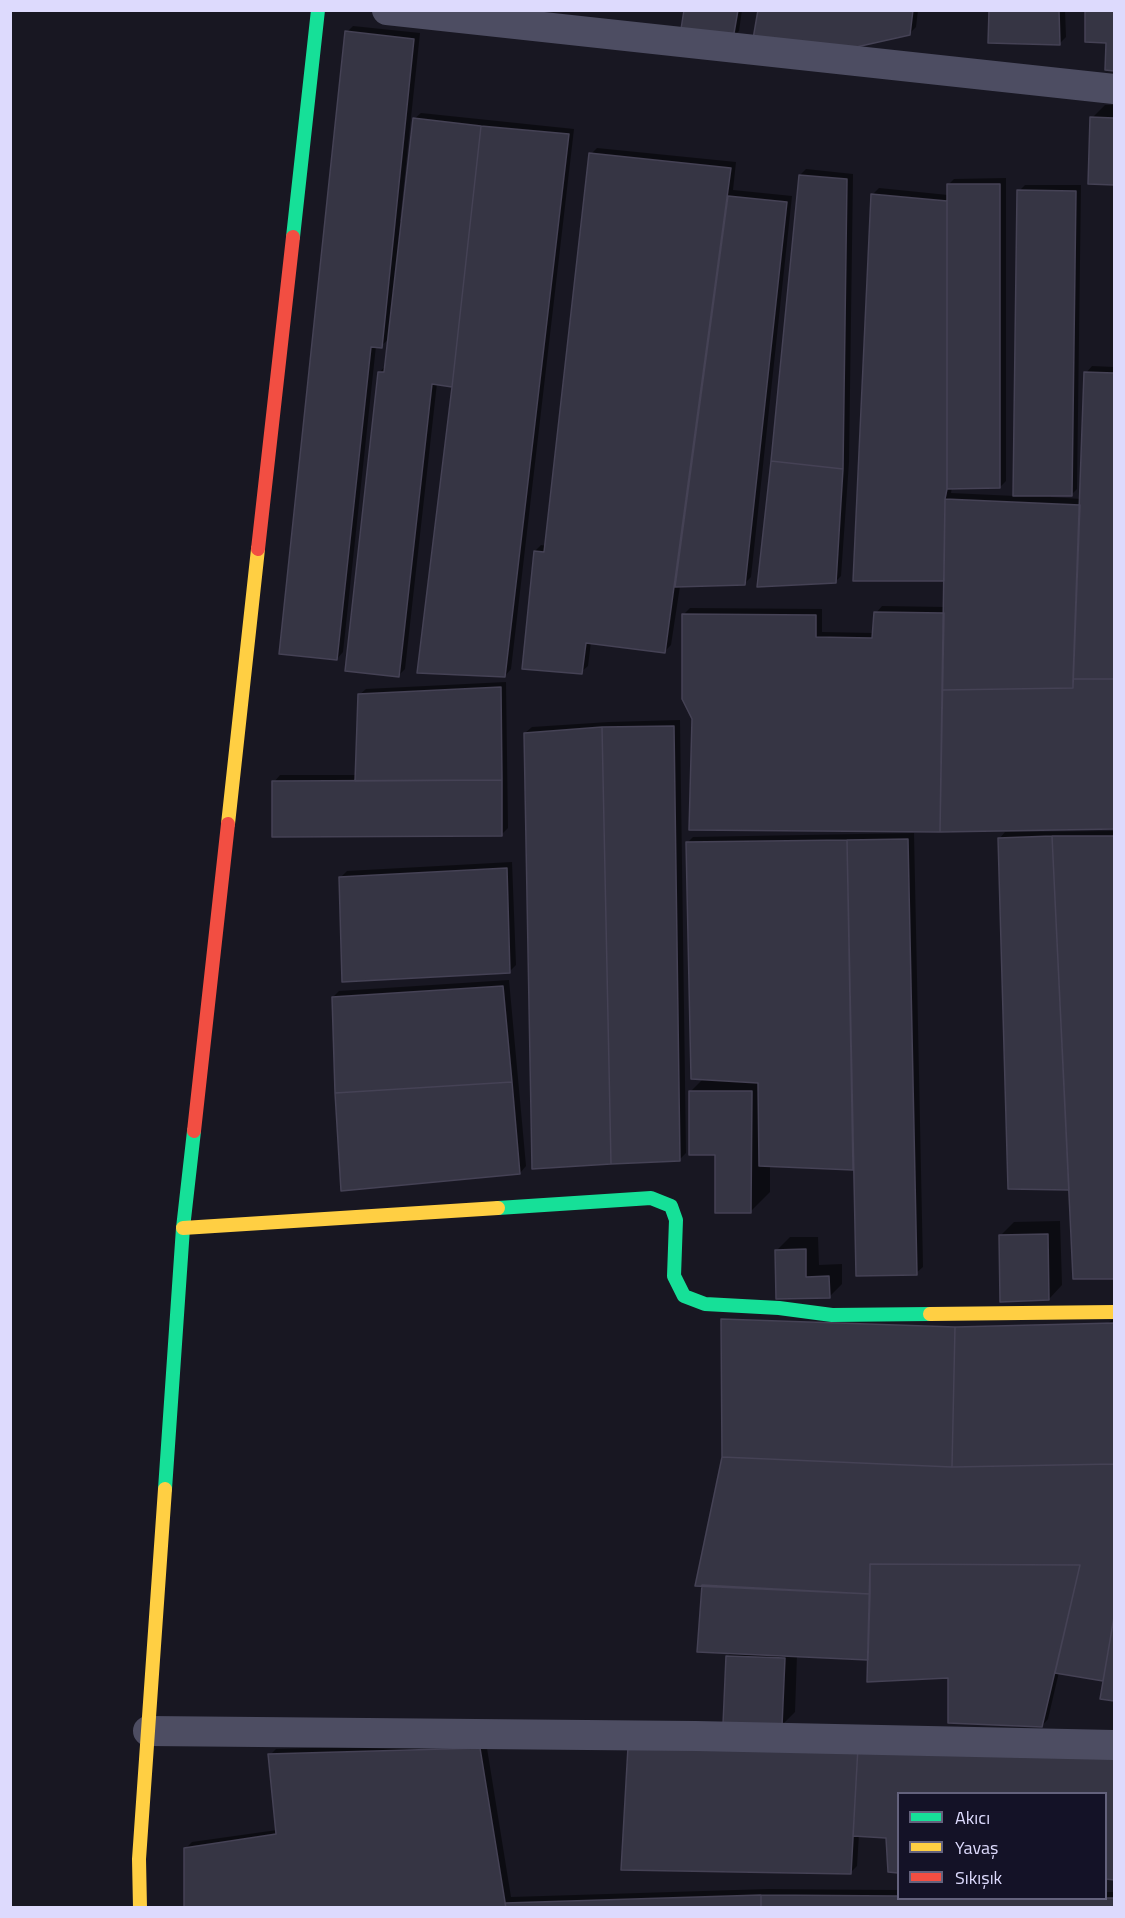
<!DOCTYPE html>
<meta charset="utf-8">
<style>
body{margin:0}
#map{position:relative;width:1125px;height:1918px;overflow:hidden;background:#181722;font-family:"Titillium Web",sans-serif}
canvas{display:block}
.frame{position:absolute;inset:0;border:12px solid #dddafd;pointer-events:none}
.legend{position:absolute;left:897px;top:1792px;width:210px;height:108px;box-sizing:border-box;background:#141227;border:2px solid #64627d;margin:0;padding:8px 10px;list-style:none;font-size:18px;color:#dddafd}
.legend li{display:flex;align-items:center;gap:12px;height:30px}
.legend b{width:30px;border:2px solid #64627d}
</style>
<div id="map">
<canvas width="1125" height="1918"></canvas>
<div class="frame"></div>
<ul class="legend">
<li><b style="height:8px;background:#16e098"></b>Akıcı</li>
<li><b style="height:8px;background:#ffcf43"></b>Yavaş</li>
<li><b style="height:8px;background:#f24e42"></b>Sıkışık</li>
</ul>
</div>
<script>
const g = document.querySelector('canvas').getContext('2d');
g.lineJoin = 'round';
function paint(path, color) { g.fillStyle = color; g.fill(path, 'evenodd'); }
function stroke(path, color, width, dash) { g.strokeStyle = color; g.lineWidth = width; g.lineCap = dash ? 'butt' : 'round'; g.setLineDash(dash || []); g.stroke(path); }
paint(new Path2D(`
 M685,10H742L739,31L732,37Z
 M759,10H918L916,27L910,33Z
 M991,10H1065L1066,37L1060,43Z
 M1086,10H1114V70L1107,69V42Z
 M353,26L420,33L400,221H403L414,119L421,113L574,129L511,669L505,676L454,385L437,383L405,669L399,675L380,372L386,365L390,338L381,346H376L343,652L337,659L347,32Z
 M1105,105H1114V183L1090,182L1092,118Z
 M597,148L736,162L733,190L792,196L751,577L745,583L680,586L671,645L665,651L591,642L588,666L581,672L535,551L541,545L546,546L591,154Z
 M806,169L853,174L849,462L841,576L835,582L800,175Z
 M1006,178V481L1000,487H952L951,493L1015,496L1019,191L1025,185H1081L1077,489L1071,495H1051V497L1081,499L1086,373L1092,366L1114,367V827L940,830L693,718L684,614L690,608L822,609V632L874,633L876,613L882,606L945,607V579L873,194L879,188L948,195V185L954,179Z
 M506,682L508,828L502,834L274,782L280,775H357L359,695L366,689Z
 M680,720L686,1153L680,1159L525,733L532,727L609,722Z
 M1114,831V1278L1074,1277L1071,1188L999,839L1005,832Z
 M914,833L923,1267L916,1273L855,1168L770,1165V1192L750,1212L717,1154L690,1092L704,1078L687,843L693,837Z
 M512,862L516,965L510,971L340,878L347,871Z
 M509,980L526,1166L520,1173L333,997L339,991Z
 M1060,1221L1062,1285L1049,1299L1001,1235L1014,1222Z
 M790,1237H818L819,1265L842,1264V1284L829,1297L778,1298L777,1250Z
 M1114,1318V1699L1102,1698L1105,1679L1059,1672L1048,1719L1042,1726L949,1677L869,1658L797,1655L795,1712L782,1725L727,1656Z
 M486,1742L511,1897L768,1889L898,1890V1898H1106V1892H1114V1908H186V1848L192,1842L277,1830L270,1755L276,1749Z
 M1114,1746V1878H1106V1794H898V1871H889L887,1837L859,1834L857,1866L851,1872L629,1747Z`), '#0007');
const building = new Path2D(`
 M684,10H738L733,39L681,29Z
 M758,10H913L910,35L834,52L753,39Z
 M989,10H1059L1060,45L988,43Z
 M1085,10H1114V71L1105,70L1106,43L1085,42Z
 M345,31L414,39L382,348L371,347L337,660L279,654Z
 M1090,117L1114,118V185L1088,184Z
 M413,118L481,126L452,387L432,384L399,677L345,671L378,372H384Z
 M481,126L569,134L505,677L417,673L452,387Z
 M589,153L731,168L665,653L586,643L582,674L522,669L534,551L544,552Z
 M799,175L847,179L843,469L771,461Z
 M947,184H1000V488L947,489Z
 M1017,190L1076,191L1072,496H1013Z
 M871,194L947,201V489L945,499L944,581H853Z
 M728,196L787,202L745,585L675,587Z
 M1084,372L1114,373V679H1073Z
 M771,461L843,469L836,583L757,587Z
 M945,499L1080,505L1073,688L942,690Z
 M874,612L944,613L940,832L689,830L692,719L682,699V614L816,615V637L872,638Z
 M1073,679H1114V829L940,832L942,690L1073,688Z
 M501,687L502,780L355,781L358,694Z
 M674,726L680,1161L611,1164L602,727Z
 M602,727L611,1164L532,1169L524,733Z
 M502,780V836L272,837V781Z
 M1052,836H1114V1279H1073Z
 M1052,836L1069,1190L1008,1189L998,838Z
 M908,839L917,1275L856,1276L847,840Z
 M847,840L853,1170L759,1166L758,1083L691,1079L686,842Z
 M507,868L510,973L342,982L339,877Z
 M503,986L512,1082L335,1093L332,997Z
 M512,1082L520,1174L341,1191L335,1093Z
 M689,1091H752L751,1213H715V1155H689Z
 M1048,1234L1049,1300L1000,1302L999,1235Z
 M806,1249V1277L829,1276L830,1298L776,1299L775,1250Z
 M721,1319L955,1327L952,1467L722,1457Z
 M1114,1323V1464L952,1467L955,1327Z
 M722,1457L952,1467L1114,1464V1617L1103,1681L1055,1673L1080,1565L870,1564V1594L695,1586Z
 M870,1564L1080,1565L1042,1727L948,1723V1678L867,1682Z
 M702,1585L870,1594L868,1660L697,1652Z
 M1114,1617V1701L1100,1699Z
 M726,1656L785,1658L782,1726L723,1724Z
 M628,1747H858L851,1874L621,1870Z
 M858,1747L1114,1752V1880L1106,1879V1794H898V1873L888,1872L886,1838L853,1836Z
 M480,1748L506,1908H184V1848L276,1834L268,1754Z
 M761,1895L898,1896V1898H1114V1908H761Z
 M761,1895V1908H506L505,1903Z`);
paint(building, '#363544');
stroke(building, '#454255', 1.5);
stroke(new Path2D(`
 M387,10L1114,89
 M148,1731L696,1736L1114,1745`), '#4d4d62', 30);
stroke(new Path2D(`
 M293,237L318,10
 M498,1208L651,1198L671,1206L676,1220L674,1276L684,1296L705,1304L779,1308L832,1315L930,1314
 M165,1489L183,1228L194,1131`), '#16e098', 14);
stroke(new Path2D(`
 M228,824L258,549
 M183,1228L498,1208
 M930,1314L1114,1312
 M140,1908L139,1859L165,1489`), '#ffcf43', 14);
stroke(new Path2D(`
 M258,549L293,237
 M194,1131L228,824`), '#f24e42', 14);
</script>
